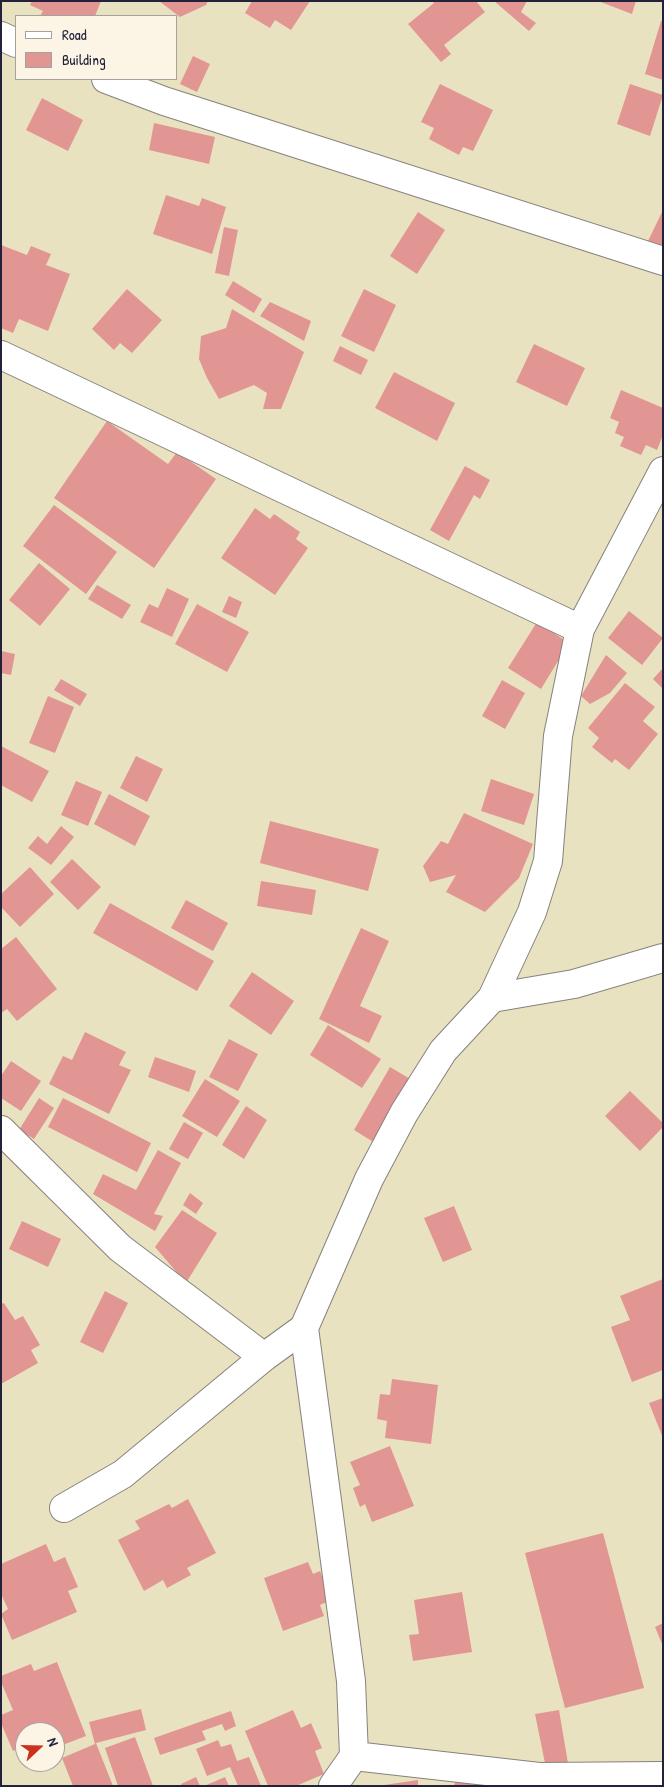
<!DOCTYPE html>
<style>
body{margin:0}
#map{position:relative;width:664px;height:1787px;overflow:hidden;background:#e9e2c0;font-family:"Patrick Hand",sans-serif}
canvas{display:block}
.frame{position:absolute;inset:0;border:2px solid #22223b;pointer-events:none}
.legend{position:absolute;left:15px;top:15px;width:162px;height:65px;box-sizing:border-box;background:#fcf5e5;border:1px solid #a5a1a1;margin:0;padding:6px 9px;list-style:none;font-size:15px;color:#22223b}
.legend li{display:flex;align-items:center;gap:10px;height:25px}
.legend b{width:25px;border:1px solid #a5a1a1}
.north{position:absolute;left:15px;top:1722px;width:50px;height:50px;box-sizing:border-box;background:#fcf5e5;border:1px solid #a5a1a1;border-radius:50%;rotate:69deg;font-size:14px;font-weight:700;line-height:20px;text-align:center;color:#22223b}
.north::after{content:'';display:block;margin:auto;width:18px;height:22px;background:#c8321e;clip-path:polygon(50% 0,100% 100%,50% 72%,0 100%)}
</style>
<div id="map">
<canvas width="664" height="1787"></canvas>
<div class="frame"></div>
<ul class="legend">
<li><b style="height:6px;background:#fff"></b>Road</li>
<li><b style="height:14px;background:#e19693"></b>Building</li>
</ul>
<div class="north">N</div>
</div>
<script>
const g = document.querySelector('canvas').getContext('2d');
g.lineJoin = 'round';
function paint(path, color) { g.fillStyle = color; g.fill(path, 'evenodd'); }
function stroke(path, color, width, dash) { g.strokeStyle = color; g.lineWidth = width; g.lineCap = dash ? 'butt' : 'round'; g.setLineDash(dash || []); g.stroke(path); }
paint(new Path2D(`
 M32,1H101L95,16H40L43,11L30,5Z
 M159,1H208L206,5L180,17Z
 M252,1H310L291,30L275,20L270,28L245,13Z
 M432,1H476L485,12L444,45L451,54L441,62L408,24L434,3Z
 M494,1H527L521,12L536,23L529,31Z
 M598,1H636L632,14Z
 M661,21H663V80L645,74Z
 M193,56L210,64L197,92L180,84Z
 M440,84L493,110L473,151L463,147L459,155L429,139L434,128L421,122Z
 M630,84L663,95L650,136L617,124Z
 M42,98L83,120L68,151L26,130Z
 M154,123L215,137L209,164L149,150Z
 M166,195L199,206L202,198L226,207L212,254L153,234Z
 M663,210V248L648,241Z
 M418,212L445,230L417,274L390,256Z
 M224,227L238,230L229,276L215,273Z
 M1,245L27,255L31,246L51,254L46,265L70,274L48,331L19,319L13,333L1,328Z
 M233,281L262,299L254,313L225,295Z
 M127,289L162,320L132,353L120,343L114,350L92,329Z
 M364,289L396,305L374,352L341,336Z
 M270,302L311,321L304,341L260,316Z
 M232,309L304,352L281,409H263L267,393L254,385L219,399L207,378L199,359L201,336L226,328Z
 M534,344L585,368L567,406L516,382Z
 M340,346L368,360L361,375L333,361Z
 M394,372L455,403L437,441L375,408Z
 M621,390L663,408V435L657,450L646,445L641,455L620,446L624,437L615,433L619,422L610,418Z
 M107,421L168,464L177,452L216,479L154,568L54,498Z
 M465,466L490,480L480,499L474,495L449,541L430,530Z
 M54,505L117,552L86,594L23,546Z
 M255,508L270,519L274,514L300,532L296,539L308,548L275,595L221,558Z
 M39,563L70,589L40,626L9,600Z
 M97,585L131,605L122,619L88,599Z
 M167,588L189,599L172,637L140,622L149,604L158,608Z
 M229,596L242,602L236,618L222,612Z
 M197,604L249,632L227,672L175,644Z
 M629,611L663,638L642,665L608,638Z
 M537,622L569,643L541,689L508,668Z
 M1,651L15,654L11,675L1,673Z
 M606,655L627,673L610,693L590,704L581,696Z
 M663,668V689L653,679Z
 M61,679L87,694L80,706L54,690Z
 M502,680L525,693L505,729L482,716Z
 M625,683L655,707L643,721L658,734L629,770L615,759L612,763L592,747L599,738L588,728Z
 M48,696L74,707L55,753L29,743Z
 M1,746L49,771L32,802L1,785Z
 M136,756L163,769L147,802L120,788Z
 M491,779L534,794L524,825L481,811Z
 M76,781L102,792L88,826L61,815Z
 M109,794L150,816L135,846L94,824Z
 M464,813L533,844L519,878L485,912L446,892L456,875L430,882L423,866L441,841L448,844Z
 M270,821L379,849L368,891L260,863Z
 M61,826L74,837L51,865L28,848L38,836L47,844Z
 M72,859L101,887L78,910L50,882Z
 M30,867L54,894L20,927L1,907V894Z
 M261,881L316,890L312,915L257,906Z
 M186,900L228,923L213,951L171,928Z
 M110,903L214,961L197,991L93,933Z
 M361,928L389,941L360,1006L382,1016L369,1043L319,1019Z
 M16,937L57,989L17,1021L7,1009L1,1013V949Z
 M252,972L294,1001L271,1035L229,1006Z
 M328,1025L381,1059L362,1088L310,1055Z
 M85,1032L126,1052L119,1065L131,1070L109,1114L49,1084L63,1056L72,1060Z
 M229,1039L258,1054L238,1091L209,1077Z
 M155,1057L196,1071L189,1092L148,1077Z
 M11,1061L41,1081L21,1111L1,1098V1076Z
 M390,1067L412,1080L375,1143L354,1130Z
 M205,1079L240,1101L217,1137L182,1116Z
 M630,1091L663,1123V1127L640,1151L605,1116Z
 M39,1098L54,1108L34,1139L19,1130Z
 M63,1098L151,1143L137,1172L48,1127Z
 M246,1106L267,1120L244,1159L222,1145Z
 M184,1122L203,1133L188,1159L169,1149Z
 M158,1150L181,1163L154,1214L163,1216L155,1231L93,1194L103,1174L136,1190Z
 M190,1193L203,1203L196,1214L183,1205Z
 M454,1206L472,1250L443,1262L424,1218Z
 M182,1210L217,1233L186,1283L155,1247Z
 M22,1221L61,1239L48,1267L9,1249Z
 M663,1279V1370L632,1382L611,1327L630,1320L620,1296Z
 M105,1291L128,1303L103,1353L80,1342Z
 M4,1303L15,1320L23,1316L40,1345L31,1350L38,1363L1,1384V1304Z
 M392,1379L438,1385L431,1444L385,1438L387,1421L377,1419L380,1394L390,1395Z
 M663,1398V1438L649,1403Z
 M390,1446L414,1506L372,1522L365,1504L360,1507L353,1488L360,1485L350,1462Z
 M188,1499L216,1553L187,1568L191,1575L167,1588L163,1580L144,1591L118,1540L140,1529L135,1521L169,1504L172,1508Z
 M603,1533L644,1688L565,1708L525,1553Z
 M46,1544L54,1562L65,1557L78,1587L68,1591L77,1612L12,1640L1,1614L8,1609L1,1594V1564Z
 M308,1562L313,1574L320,1571L331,1600L320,1605L324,1616L283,1631L264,1578Z
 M462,1592L472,1652L413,1661L409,1635L419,1634L414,1600Z
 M663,1623V1646L655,1627Z
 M57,1662L86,1736L55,1748V1732H25V1746L13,1751L1,1723V1715L13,1710L1,1682V1676L31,1664L34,1671Z
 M141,1709L146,1730L96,1743L113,1786H73L62,1758L95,1744L89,1722Z
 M293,1710L301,1728L311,1723L322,1748L315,1751L324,1774L296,1786H268L245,1731Z
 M559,1710L569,1769L547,1773L535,1714Z
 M231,1711L236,1726L225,1731L222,1724L202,1731L206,1740L160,1755L154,1738Z
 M135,1737L153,1786H118L105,1748Z
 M218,1740L221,1747L231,1744L237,1761L249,1757L261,1786H238L230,1767L207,1776L196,1749Z
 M196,1777L200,1786H182L181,1784Z
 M225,1777L229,1786H204Z
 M456,1779L478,1785V1786H454Z
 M418,1780V1786H385L384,1785Z`), '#e19693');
const street = new Path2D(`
 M1,36L16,43
 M106,79L164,101L663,261
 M1,355L580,629
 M492,998L532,912L548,861L558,736L580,629L663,471
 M1,1130L120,1248L264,1357
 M64,1508L123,1474L264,1357L304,1328
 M354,1756L539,1777L663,1776
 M333,1786L354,1756L351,1681L304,1328L369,1179L404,1113L443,1051L492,998L574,984L663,958`);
stroke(street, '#86827e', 30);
stroke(street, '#fff', 28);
</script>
